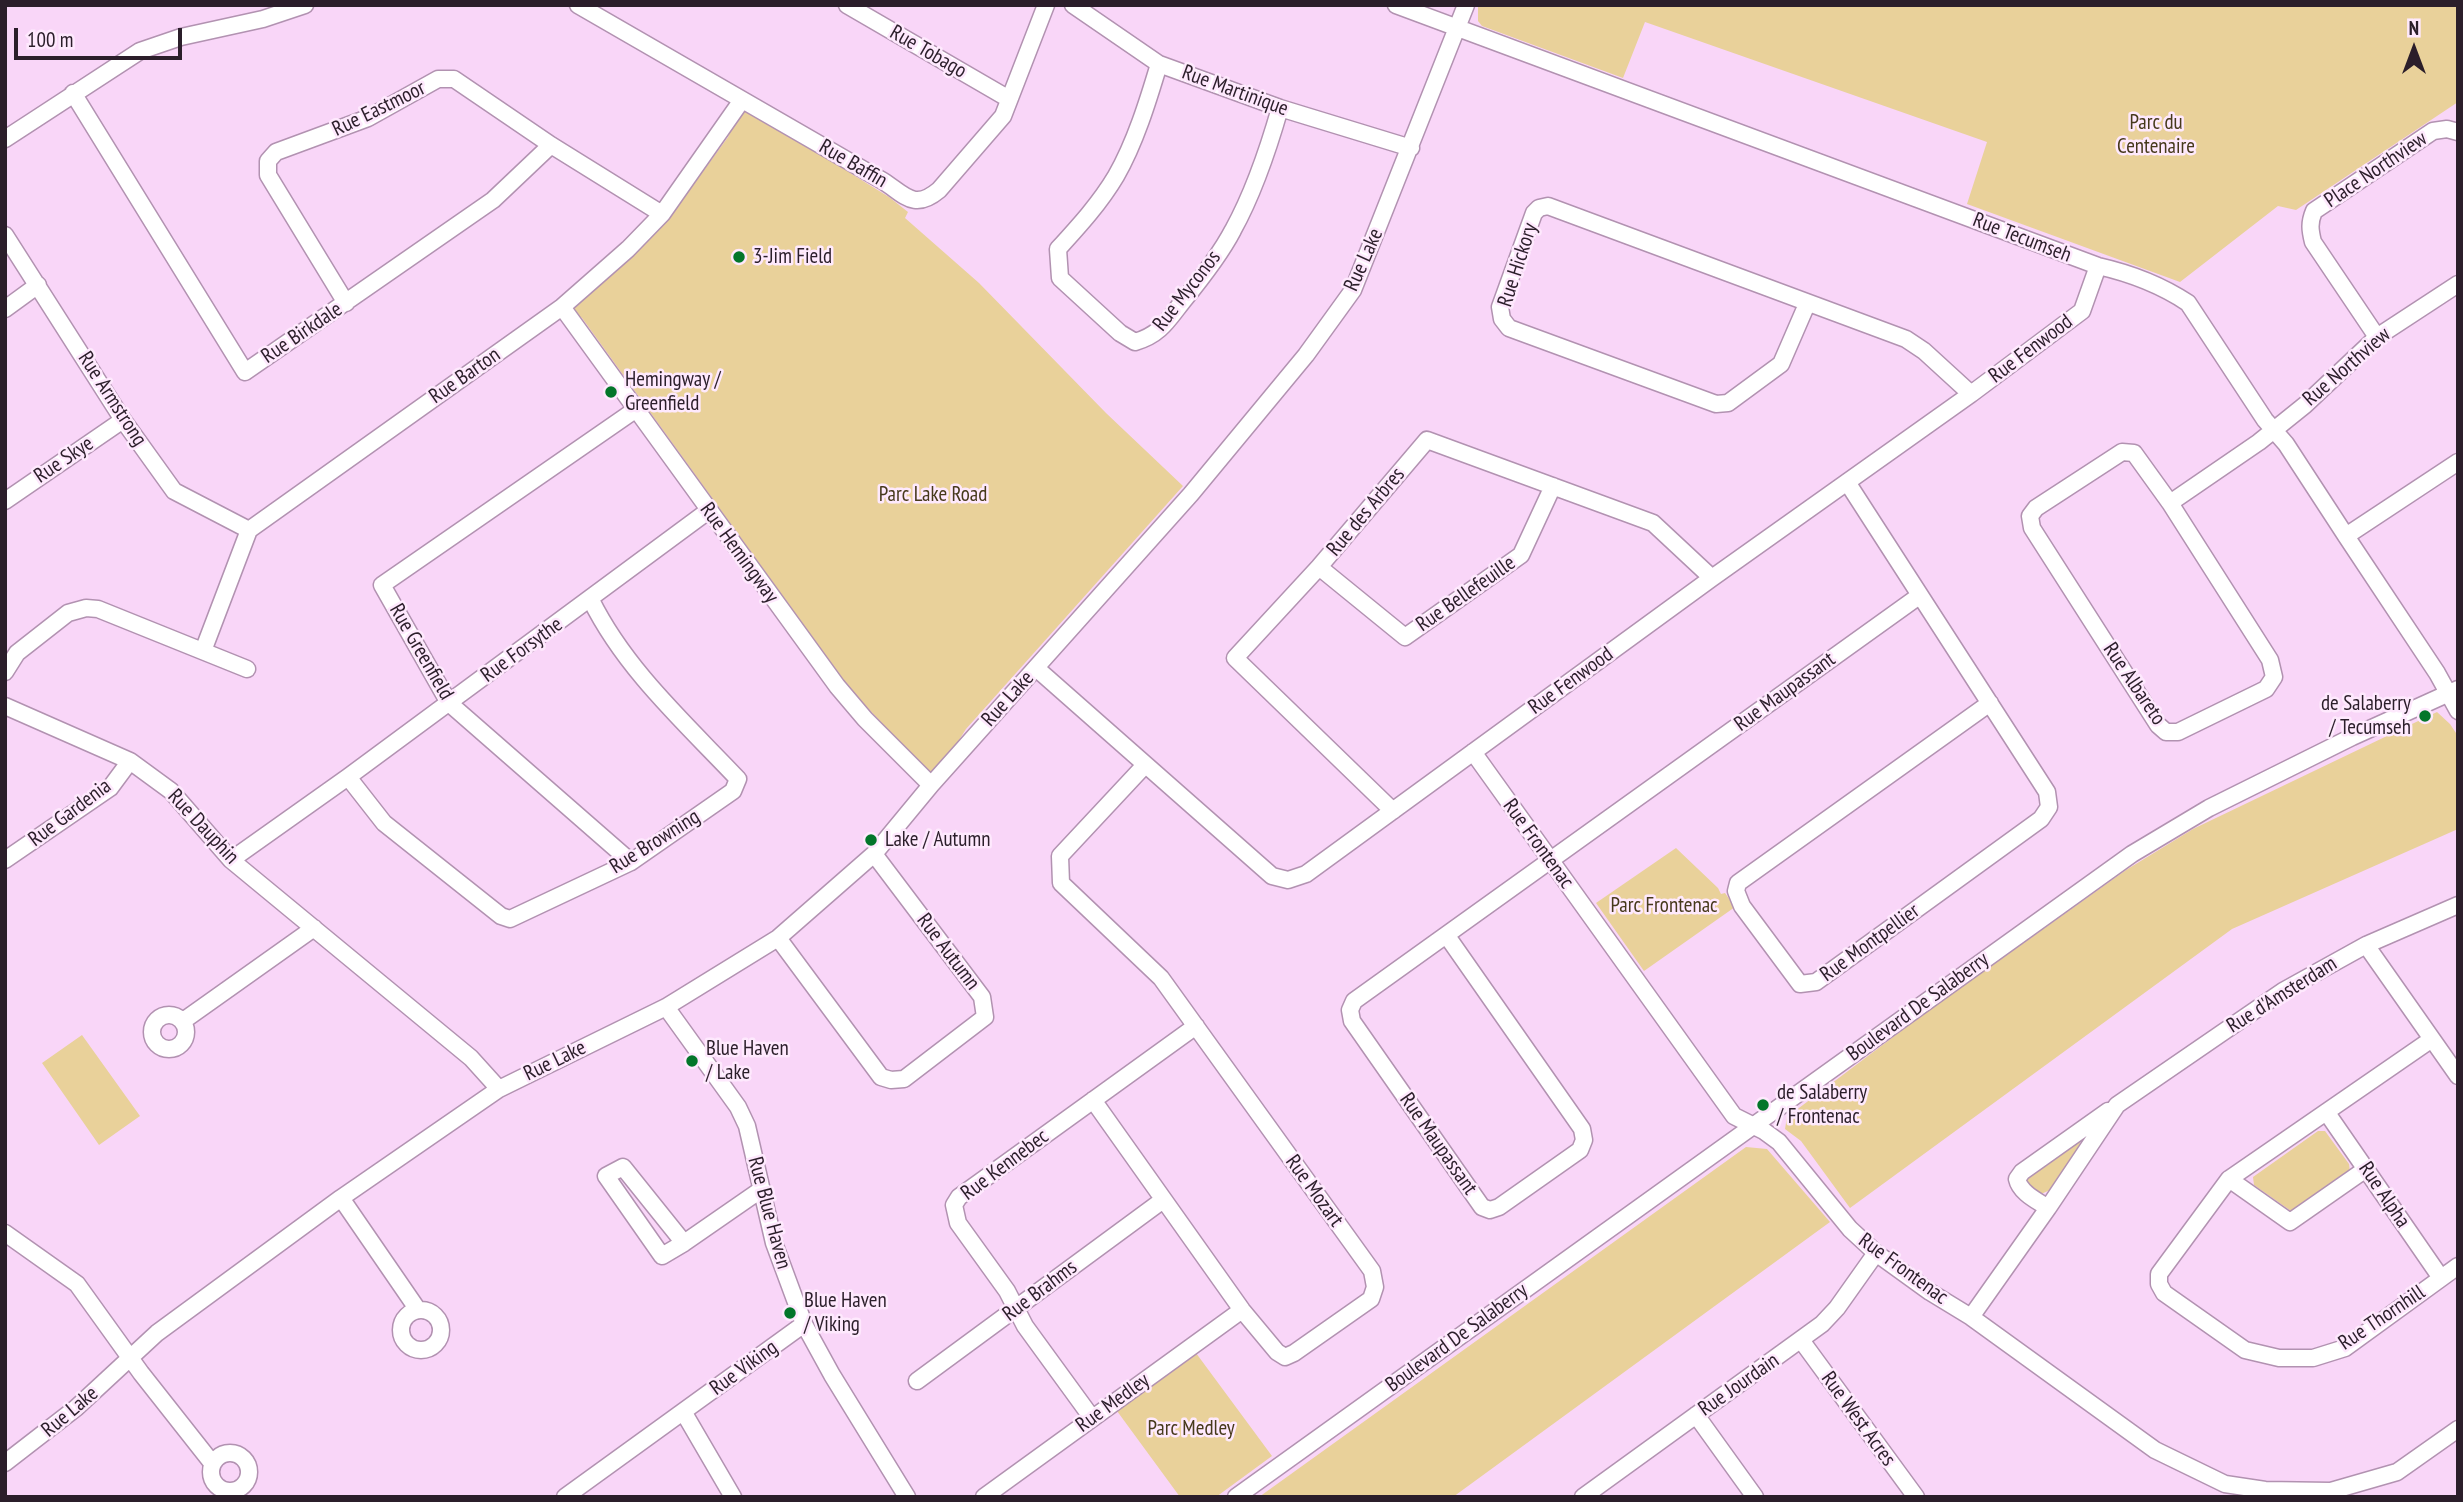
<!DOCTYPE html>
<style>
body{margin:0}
#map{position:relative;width:2463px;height:1502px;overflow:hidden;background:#f9d6f8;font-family:"PT Sans Narrow",sans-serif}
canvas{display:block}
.frame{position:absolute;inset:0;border:7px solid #2b1e2a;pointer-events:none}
.north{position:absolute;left:2379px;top:14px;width:70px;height:70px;-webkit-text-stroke:5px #fee9fd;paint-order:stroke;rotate:0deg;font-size:19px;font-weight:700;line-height:28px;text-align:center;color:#2b1e2a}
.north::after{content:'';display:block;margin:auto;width:24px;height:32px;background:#2b1e2a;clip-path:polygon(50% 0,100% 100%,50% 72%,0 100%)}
.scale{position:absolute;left:14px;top:28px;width:168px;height:32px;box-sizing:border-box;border:4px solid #2b1e2a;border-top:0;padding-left:9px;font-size:21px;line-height:24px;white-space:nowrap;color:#2b1e2a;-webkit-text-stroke:5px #fee9fd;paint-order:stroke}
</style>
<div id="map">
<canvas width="2463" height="1502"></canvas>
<div class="frame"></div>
<div class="north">N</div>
<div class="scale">100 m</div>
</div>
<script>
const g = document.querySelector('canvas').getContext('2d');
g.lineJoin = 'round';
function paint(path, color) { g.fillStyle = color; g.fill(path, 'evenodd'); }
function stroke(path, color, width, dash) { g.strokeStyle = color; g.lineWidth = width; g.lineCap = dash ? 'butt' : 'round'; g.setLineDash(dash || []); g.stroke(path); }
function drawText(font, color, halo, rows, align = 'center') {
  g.font = font + ' "PT Sans Narrow",sans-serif'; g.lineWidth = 5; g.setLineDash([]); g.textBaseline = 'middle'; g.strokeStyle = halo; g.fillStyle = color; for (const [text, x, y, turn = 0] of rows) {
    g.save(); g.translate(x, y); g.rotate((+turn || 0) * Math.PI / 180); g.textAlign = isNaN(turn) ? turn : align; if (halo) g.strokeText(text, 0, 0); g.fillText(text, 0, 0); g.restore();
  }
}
paint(new Path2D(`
 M1478,5H2458V102L2296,210L2278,206L2180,282L1967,204L1987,142L1645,22L1623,78L1482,26L1478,21Z
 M742,100L855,176L889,197L908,212L905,218L979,283L1106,413L1183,486L966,729L931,785L919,763L850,689L829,660L582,318L562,307L592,292L649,240L672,214L728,137Z
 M2437,712L2450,724L2458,736V829L2232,929L1850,1208L1801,1141L1785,1129L1787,1117L1917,1019L2126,870L2193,829Z
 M1676,848L1718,888L1721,894L1725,893L1735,907L1644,971L1596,903Z
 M82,1035L140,1116L99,1145L42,1063Z
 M2318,1131H2325L2349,1164L2350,1172L2300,1207L2291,1211L2254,1185L2253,1177Z
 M2079,1142L2082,1144L2050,1190L2039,1195L2026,1185V1180L2029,1175Z
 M1746,1147L1767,1149L1830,1222L1453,1497H1259Z
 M1196,1353L1272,1456L1216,1497H1180L1117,1411Z`), '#e9d19a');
const minor = new Path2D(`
 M578,5L883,181C905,195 914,211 939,190L1003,116L1046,5
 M847,5L1009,99
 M1073,5L1159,64L1280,108L1411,148
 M1396,5L2098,266C2129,273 2161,285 2188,303L2265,420L2286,444L2346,536L2437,673L2458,711
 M1159,64C1148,101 1135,143 1116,176C1100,203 1079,226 1058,249L1060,278L1120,333L1135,342C1160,335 1168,320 1183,301C1201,279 1220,255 1233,230C1254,192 1268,150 1280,108
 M73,93L245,372L493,200L551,145
 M5,139L140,51L181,37L263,19L305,5
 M5,235L123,420L174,491L249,530
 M346,303L268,175V161L276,152L368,118L438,79H454L551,145L662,214
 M1807,304L1781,364L1728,403L1716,404L1509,328L1502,319L1500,307L1534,213L1539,208L1548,206L1906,339L1924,351L1971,394
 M562,307L837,686L865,719L931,785
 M5,309L38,285
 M2377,337L2313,242C2310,230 2309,223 2314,211L2433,131L2447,129L2458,132
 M2122,452L2134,453L2170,503L2270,660L2274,677L2266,689L2178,732H2166L2158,725L2032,528L2030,516L2036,508Z
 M1847,482L2047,792L2049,807L2041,819L1816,982L1800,984L1742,906L1736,891L1738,883L1990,703
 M5,501L123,420
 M2170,503L2259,442L2305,405L2377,337L2458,284
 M2346,536L2458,462
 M1319,567L1405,637L1521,555L1553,486
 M203,651L249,530L562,307L628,249L662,214L742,100
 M1036,668L1272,876L1288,880L1306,874L1712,578L1971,394L2082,311L2098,266
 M5,672L17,653L68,613L86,608L98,609L247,669
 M5,706L130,761L171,791L231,860L471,1058L499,1089
 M1473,752L1734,1116L1764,1131L1779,1142L1850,1229L1876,1253L1930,1292L1971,1317L2155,1450L2225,1484L2265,1490L2331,1491L2397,1472L2458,1429
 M348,777L384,823L501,916L510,919L631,862L733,791L738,779C685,723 625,669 591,600
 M1393,811L1235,658L1319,567L1427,440L1653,523L1712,578
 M5,860L110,788L130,761
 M231,860L348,777L708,511
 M631,862L449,703L382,585L635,410
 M1447,936L1582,1129L1584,1140L1580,1150L1499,1207L1490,1210L1482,1207L1352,1021L1350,1010L1354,1001L1919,596
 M778,938L881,1077L891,1080L904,1079L985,1017L982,997L874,854
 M2366,945L2458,1076
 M666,1007L738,1107L747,1126L774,1243L804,1324L832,1375L907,1497
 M152 1032a17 17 0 1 1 34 0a17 17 0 1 1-34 0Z
 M183,1021L314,928
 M2432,1039L2229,1179L2159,1274V1284L2164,1293L2245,1350L2279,1358H2313L2345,1348L2458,1266
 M1093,1100L1242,1310L1277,1352L1285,1357L1294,1353L1371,1299L1375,1287L1372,1271L1161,978L1061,883L1060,856L1145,765
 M2327,1113L2441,1278
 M2229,1179L2290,1222L2366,1169
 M341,1198L418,1310
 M2048,1208C2038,1201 2020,1193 2017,1179L2022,1172L2108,1111
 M5,1233L77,1284L141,1373L212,1463
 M684,1243L623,1167L606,1176L662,1256L684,1243L762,1189
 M401 1330a20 20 0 1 1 40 0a20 20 0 1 1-40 0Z
 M1971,1317L2048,1208L2117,1105L2283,991L2366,945L2458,905
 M1801,1340L1916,1497
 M917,1381L1163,1200
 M684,1413L733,1497
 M1696,1415L1755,1497
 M1092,1418L1025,1326L1007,1291L958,1223L954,1205L959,1197L1196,1026
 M211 1472a19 19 0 1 1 38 0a19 19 0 1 1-38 0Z
 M5,1463L76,1408L157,1333L341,1198L499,1089L666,1007L778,938L874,854L931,785L1191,494L1306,355L1353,290L1466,5
 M565,1497L804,1324
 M984,1497L1242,1310
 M1236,1497L2132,854L2209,808L2352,737L2458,689
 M1583,1497L1822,1324L1837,1308L1876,1253`);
stroke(minor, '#b292b1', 19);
stroke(minor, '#fff', 16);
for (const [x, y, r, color] of [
 [739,257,7,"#03762a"],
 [611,392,7,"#03762a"],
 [2425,716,7,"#03762a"],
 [871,840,7,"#03762a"],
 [692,1061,7,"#03762a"],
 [1763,1105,7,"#03762a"],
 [790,1313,7,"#03762a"]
]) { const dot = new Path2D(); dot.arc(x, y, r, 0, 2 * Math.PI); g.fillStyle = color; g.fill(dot); stroke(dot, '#fee9fd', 2.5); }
drawText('21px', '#2b1e2a', '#fee9fd', [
 ["Rue Tobago",928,52,30],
 ["Rue Martinique",1235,91,20],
 ["Rue Eastmoor",379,109,-26],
 ["Rue Baffin",853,164,30],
 ["Place Northview",2376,170,-34],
 ["Rue Tecumseh",2022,238,21],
 ["Rue Lake",1364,260,-66],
 ["Rue Hickory",1518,265,-72],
 ["Rue Myconos",1187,291,-52],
 ["Rue Birkdale",302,333,-34],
 ["Rue Fenwood",2031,349,-37],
 ["Rue Northview",2347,367,-41],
 ["Rue Barton",465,376,-35],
 ["Rue Armstrong",112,399,57],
 ["Rue Skye",64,460,-34],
 ["Rue des Arbres",1366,512,-50],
 ["Rue Hemingway",739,553,54],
 ["Rue Bellefeuille",1466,594,-35],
 ["Rue Forsythe",522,650,-36],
 ["Rue Greenfield",421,652,60],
 ["Rue Fenwood",1571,681,-36],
 ["Rue Albareto",2134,684,56],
 ["Rue Maupassant",1785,692,-36],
 ["Rue Lake",1008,699,-48],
 ["Rue Gardenia",70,813,-37],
 ["Rue Dauphin",203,827,47],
 ["Rue Browning",655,842,-32],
 ["Rue Frontenac",1538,844,54],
 ["Rue Montpellier",1870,943,-36],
 ["Rue Autumn",948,952,53],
 ["Rue d'Amsterdam",2282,995,-32],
 ["Boulevard De Salaberry",1918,1007,-36],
 ["Rue Lake",555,1061,-26],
 ["Rue Maupassant",1438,1144,55],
 ["Rue Kennebec",1005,1165,-37],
 ["Rue Mozart",1314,1191,54],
 ["Rue Alpha",2384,1195,56],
 ["Rue Blue Haven",769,1213,75],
 ["Rue Frontenac",1903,1269,36],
 ["Rue Brahms",1040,1291,-37],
 ["Rue Thornhill",2382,1318,-34],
 ["Boulevard De Salaberry",1457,1338,-36],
 ["Rue Viking",744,1368,-36],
 ["Rue Jourdain",1739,1385,-35],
 ["Rue Medley",1113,1403,-36],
 ["Rue Lake",70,1412,-40],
 ["Rue West Acres",1858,1419,54]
]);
drawText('21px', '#46391b', '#fee9fd', [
 ["Parc du",2156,123],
 ["Centenaire",2156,147],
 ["Parc Lake Road",933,495],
 ["Parc Frontenac",1664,906],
 ["Parc Medley",1191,1429]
]);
drawText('21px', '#2b1e2a', '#fee9fd', [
 ["3-Jim Field",753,257],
 ["Hemingway /",625,380],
 ["Greenfield",625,404],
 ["de Salaberry",2411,704,"right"],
 ["/ Tecumseh",2411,728,"right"],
 ["Lake / Autumn",885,840],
 ["Blue Haven",706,1049],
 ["/ Lake",706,1073],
 ["de Salaberry",1777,1093],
 ["/ Frontenac",1777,1117],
 ["Blue Haven",804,1301],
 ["/ Viking",804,1325]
], 'left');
</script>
